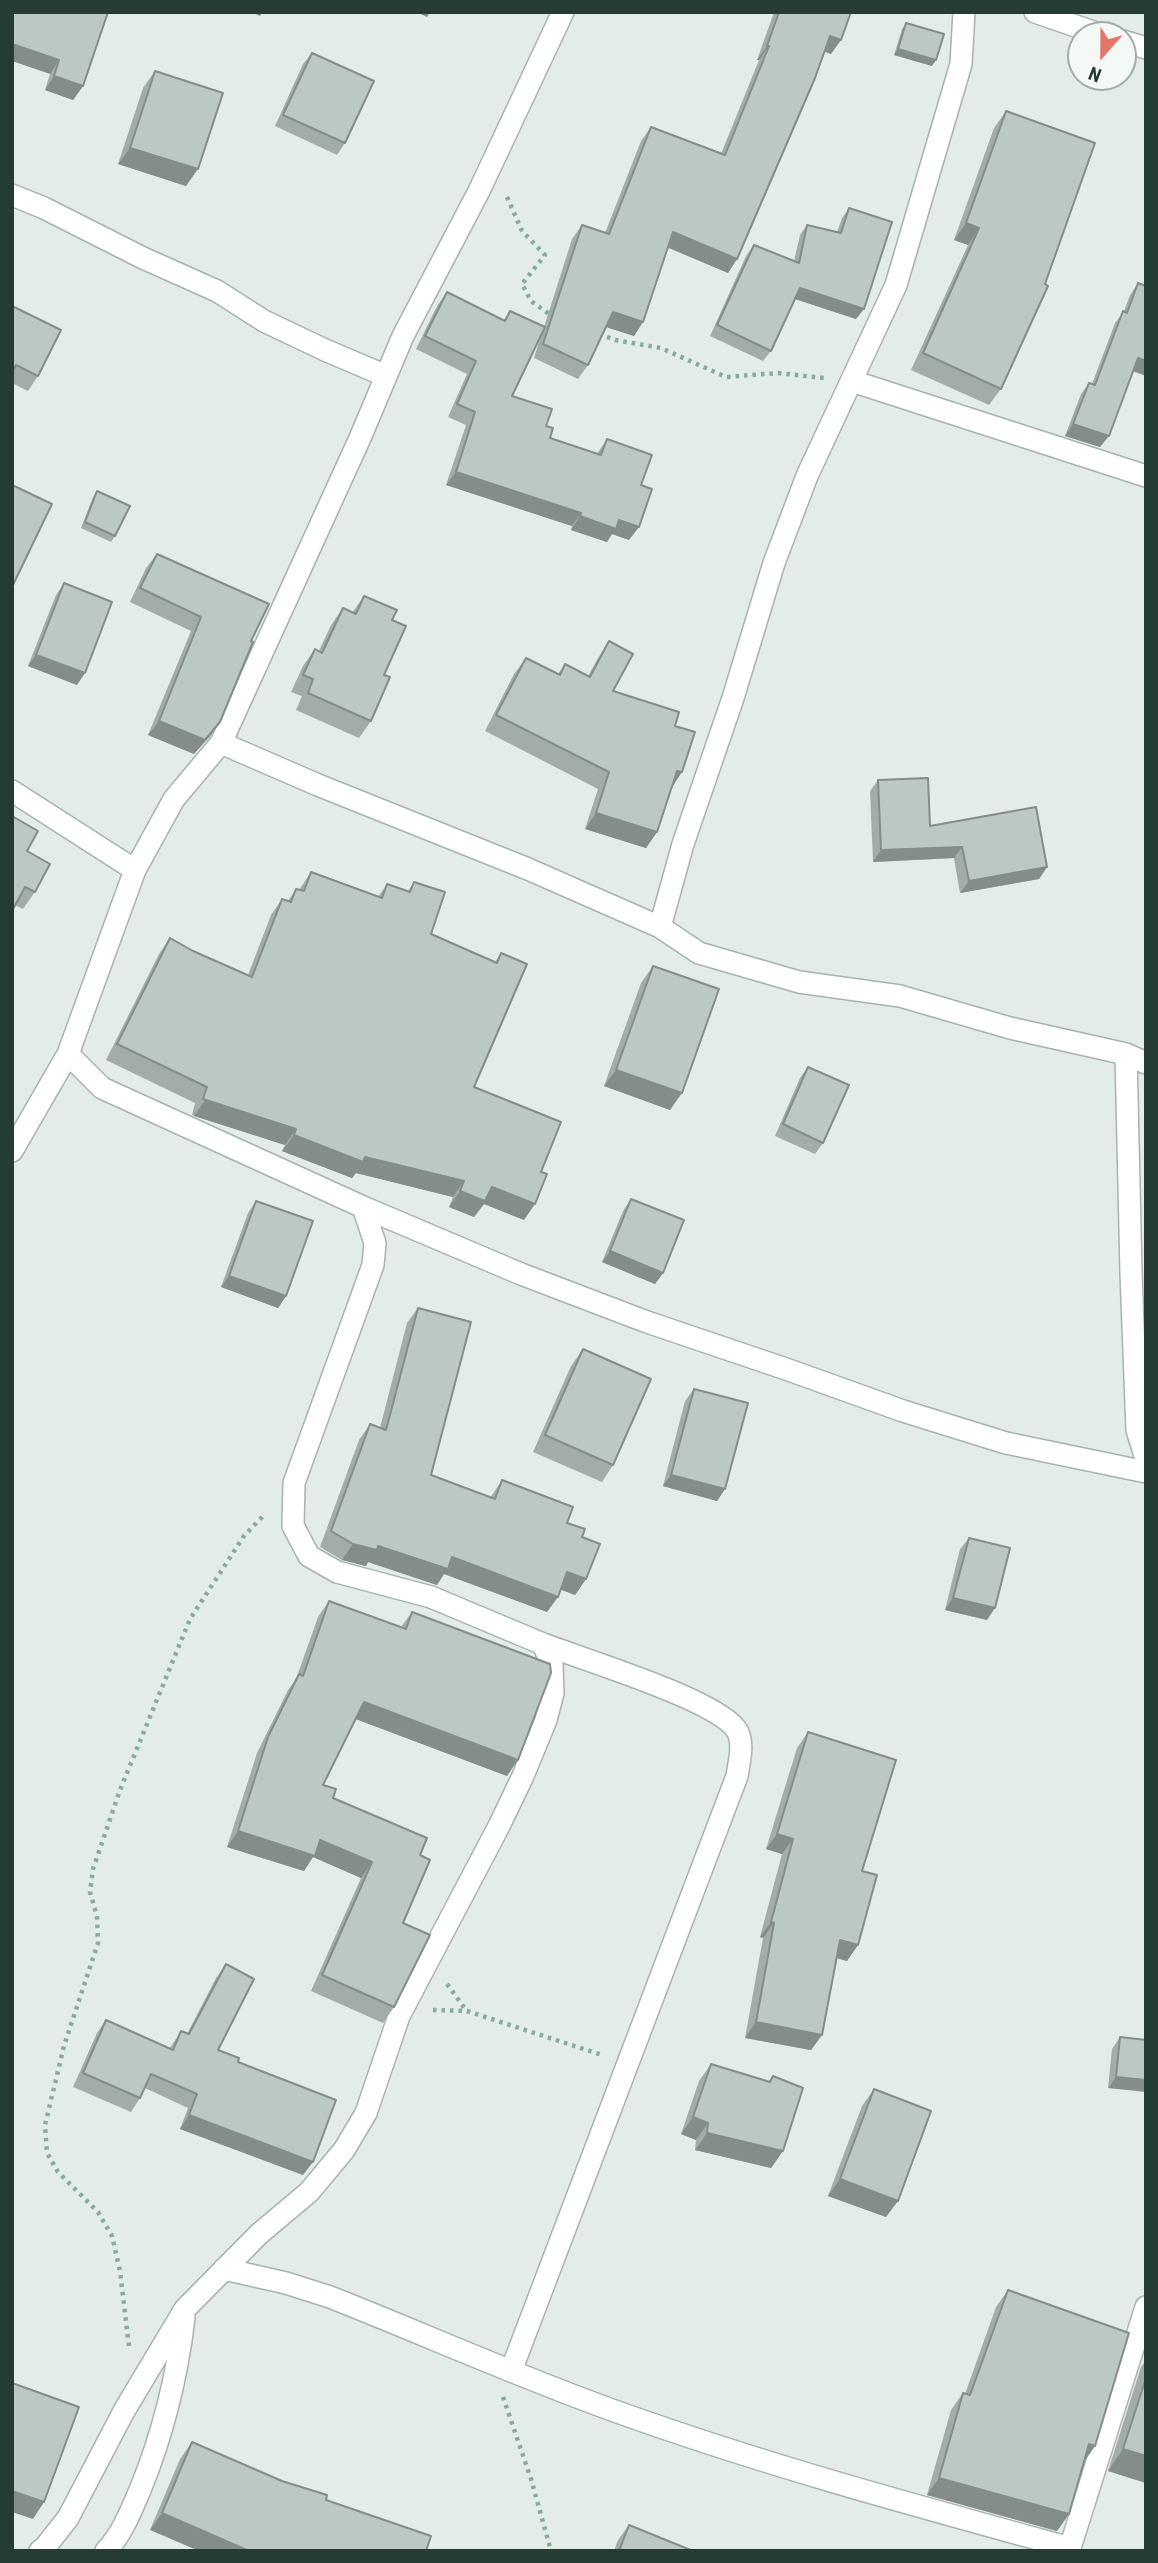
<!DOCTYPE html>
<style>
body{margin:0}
#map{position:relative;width:1158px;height:2563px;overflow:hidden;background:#e3ece7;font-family:"Roboto Condensed",sans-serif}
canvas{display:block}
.frame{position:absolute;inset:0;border:14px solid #243c33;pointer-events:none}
.north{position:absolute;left:1067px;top:21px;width:70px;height:70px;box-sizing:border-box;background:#f4f9f5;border:2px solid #a1ada7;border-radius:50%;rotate:201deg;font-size:19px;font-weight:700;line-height:28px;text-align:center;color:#243c33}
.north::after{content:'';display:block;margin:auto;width:24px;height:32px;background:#e67667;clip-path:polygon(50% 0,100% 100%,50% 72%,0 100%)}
</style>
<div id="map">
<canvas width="1158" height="2563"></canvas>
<div class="frame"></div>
<div class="north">N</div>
</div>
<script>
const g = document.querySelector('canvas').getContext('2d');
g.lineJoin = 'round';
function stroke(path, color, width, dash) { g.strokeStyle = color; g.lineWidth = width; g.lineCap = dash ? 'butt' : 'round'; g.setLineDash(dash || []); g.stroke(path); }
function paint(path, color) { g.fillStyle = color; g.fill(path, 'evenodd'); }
const minor = new Path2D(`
 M563,12L479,191L403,336L360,438L221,743L174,799L135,870L68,1054L102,1088L363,1207L521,1274L647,1322L786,1369L903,1411L1006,1443L1146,1472
 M1035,12L1102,35
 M1123,41L1146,48
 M12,195L44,208L143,258L217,291L264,321L325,350L386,376
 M852,381L1146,476
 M221,743L318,785L528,869L660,927L699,953L799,982L900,996L1010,1028L1126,1054L1146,1063
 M12,791L135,870
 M660,927L683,844L733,698L774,563L807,476L896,285L961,64L964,12
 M1126,1054L1131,1273L1137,1430L1146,1459
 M12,1151L68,1054
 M224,2269L286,2283L330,2297C429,2336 526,2380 626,2415C772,2467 921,2507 1070,2548
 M511,2371L737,1776C739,1762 745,1742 736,1729C714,1699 582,1659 543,1644
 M40,2551L46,2546L68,2518L124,2411L185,2309L259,2234L309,2192L344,2150L366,2113L399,2016L499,1826L523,1776L546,1720L553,1693L552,1665L543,1644L431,1597L337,1572L309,1556L293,1526L294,1483L373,1265L375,1243L363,1207
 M106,2551C122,2534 131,2511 140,2490C163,2434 177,2377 184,2318
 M1069,2551L1146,2307`);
stroke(minor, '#a6b4ad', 24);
stroke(new Path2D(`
 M507,197L522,231L545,255L522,284L531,301L552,316
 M599,334L615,340L661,348L726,377L778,373L824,378
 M447,1984L466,2010
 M433,2010L467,2011L602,2055
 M129,2346L120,2271L112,2236L98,2212L58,2172L47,2153L45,2125L64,2046L98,1943L97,1916L90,1892L93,1869L120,1790L190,1619L244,1536L265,1514
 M503,2397L531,2479L551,2551`), '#86ad9c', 4.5, [3.5, 5]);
stroke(minor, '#fff', 21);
paint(new Path2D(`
 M12,12L83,86L73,100L45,90L50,74Z
 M774,12H851L831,54L825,51L737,259L728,273L668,247L643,322L634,336L606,327L588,365L578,379L534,358L541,335L512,396L546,426L550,438L597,454L607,439L641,485L629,540L612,534L607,542L571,530L572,526L446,485L466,425L448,417L467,374L416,349L437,306L447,292L504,320L510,311L544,327L572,239L582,225L605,233L641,141L651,127L721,154L759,60H757Z
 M906,23L932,66L894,55L902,29Z
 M312,53L345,143L337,155L275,126L303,64Z
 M155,71L186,186L118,164L143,88Z
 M1006,111L1045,284L1001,389L989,405L911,370L968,245L954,240L994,128Z
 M849,208L856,319L795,299L771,351L763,361L710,336L746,256L754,245L794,261L800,235L807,225L837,232L842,218Z
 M1138,283L1134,371L1100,447L1065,436L1081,394L1089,383L1092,384L1115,323L1124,311L1130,295Z
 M12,306L38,376L28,391L12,383Z
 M97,491L115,536L111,542L81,528L93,497Z
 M157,554L251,641L220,722L210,736L194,754L148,735L191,631L130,602L146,568Z
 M64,583L77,685L28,666L56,595Z
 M364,596L392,620L384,675L371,721L359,738L296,710L302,696L291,692L303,666L315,649L319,651L331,625L343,608L352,613Z
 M609,641L613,691L675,726L671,788L657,832L646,848L585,829L598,789L485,731L514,674L526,658L558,674L565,664L588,676L598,658Z
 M878,780L930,826L1047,867L1039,879L960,893L954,858L873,862L870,791Z
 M27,851L35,892L23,909L15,905Z
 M311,872L378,897L387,884L408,891L414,882L431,934L495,962L501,953L474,1087L524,1220L484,1204L474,1217L449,1207L453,1197L356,1173L352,1178L282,1151L285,1145L192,1115L195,1103L106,1060L159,954L170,938L193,951L248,975L271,915L282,899L288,901L296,889L299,890Z
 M653,966L670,1110L604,1086L641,983Z
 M808,1067L823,1143L815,1154L775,1136L800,1078Z
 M631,1199L663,1273L655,1284L602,1262L623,1211Z
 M256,1201L286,1296L278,1308L221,1287L248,1213Z
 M418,1308L431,1475L490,1498L502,1480L567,1523L582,1537L586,1579L575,1595L561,1589L547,1612L444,1574L437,1585L368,1562L366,1566L342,1560L320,1547L359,1440L370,1424L380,1428L407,1323Z
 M583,1349L613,1465L602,1482L533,1452L571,1366Z
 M694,1389L725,1489L717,1501L663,1486L685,1401Z
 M969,1538L987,1620L945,1610L960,1549Z
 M329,1601L401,1627L412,1612L507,1776L356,1719L323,1785L333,1798L420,1855L403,1923L394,2007L383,2023L311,1991L361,1878L313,1857L304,1871L227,1847L257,1753L288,1690L296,1679L318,1617Z
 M808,1732L862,1871L858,1945L847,1961L836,1958L822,2035L811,2050L745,2038L763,1938L760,1937L782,1854L766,1849L797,1748Z
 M226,1964L218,2050L238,2062L303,2175L180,2129L188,2108L145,2088L140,2098L131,2112L73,2087L97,2033L106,2020L170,2048L181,2031L187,2034L216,1978Z
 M1120,2037L1146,2040L1108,2088L1112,2049Z
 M711,2064L768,2082L773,2076L783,2151L771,2168L695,2150L696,2140L681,2134L699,2081Z
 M874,2089L886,2217L828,2196L862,2106Z
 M1008,2290L1095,2446L1084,2462L1069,2514L1057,2531L927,2495L951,2410L963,2393L965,2394L996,2307Z
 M1146,2360V2483L1108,2471L1141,2367Z
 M192,2442L326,2500L150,2530L180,2459Z
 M629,2525L693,2551H614L618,2540Z`), '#a2ada8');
paint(new Path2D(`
 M252,12H262L260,16Z
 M416,12H430L427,17Z
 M830,36L841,40L831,54L820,50Z
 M12,44L59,60L50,74L12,61Z
 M767,46H769L759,60H757Z
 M898,49L936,60L932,66L894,55Z
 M54,76L83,86L73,100L45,90Z
 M130,148L198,169L186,186L118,164Z
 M966,223L979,228L968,245L954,240Z
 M673,232L737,259L728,273L664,246Z
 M800,288L864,309L856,319L792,298Z
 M613,312L643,322L634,336L603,326Z
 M1138,358L1146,361V376L1130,370Z
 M1073,424L1109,436L1100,447L1065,436Z
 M456,472L581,513L572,526L446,485Z
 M580,516L619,520L639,527L629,540L612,534L607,542L571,530Z
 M36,655L85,673L77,685L28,666Z
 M159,721L220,722L210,736L194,754L148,735Z
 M677,771L682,772L671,789Z
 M596,813L657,832L646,848L585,829Z
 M962,847L954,858L873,862L881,850Z
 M1047,867L1039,879L960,893L969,881Z
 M616,1070L682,1093L670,1110L604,1086Z
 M205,1100L296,1129L285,1145L194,1116Z
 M294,1135L365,1157L464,1181L453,1197L356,1173L352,1178L282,1151Z
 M492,1187L535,1204L524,1220L484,1204L474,1217L449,1207L460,1191Z
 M610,1251L663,1273L655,1284L602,1262Z
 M229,1276L286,1296L278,1308L221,1287Z
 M671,1475L725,1489L717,1501L663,1486Z
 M353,1544L378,1546L452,1557L558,1597L547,1612L444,1574L437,1585L368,1562L366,1566L342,1560Z
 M567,1572L586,1579L575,1595L556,1588Z
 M953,1598L995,1608L987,1620L945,1610Z
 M364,1702L518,1760L507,1776L353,1718Z
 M238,1831L320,1840L372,1862L361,1878L313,1857L304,1871L227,1847Z
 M777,1834L793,1839L782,1854L766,1849Z
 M771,1922L774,1923L763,1938L760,1937Z
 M840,1940L858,1945L847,1961L829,1956Z
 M756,2022L822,2035L811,2050L745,2038Z
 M1116,2077L1146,2080V2092L1108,2088Z
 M189,2115L313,2162L303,2175L180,2129Z
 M693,2117L708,2123L696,2140L681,2134Z
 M707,2133L783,2151L771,2168L695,2150Z
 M840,2179L898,2201L886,2217L828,2196Z
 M1089,2444L1095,2446L1083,2463Z
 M1123,2449L1146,2456V2483L1108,2471Z
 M939,2478L1069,2514L1057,2531L927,2495Z
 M12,2491L44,2502L33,2519L12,2512Z
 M162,2513L249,2550L199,2551L150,2530Z`), '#848d88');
const building = new Path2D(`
 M12,12H108L83,86L54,76L59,60L12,44Z
 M779,12H851L841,40L830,36L815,78L737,259L673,232L643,322L613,312L588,365L543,344L582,225L609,234L651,127L725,155L769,46H767Z
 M906,23L944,34L936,60L898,49Z
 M312,53L374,81L345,143L283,115Z
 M155,71L223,93L198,169L130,148Z
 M1006,111L1095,143L1045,284L1048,286L1001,389L923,353L979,228L966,223Z
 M849,208L892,222L864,309L800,288L771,351L717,325L754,245L799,263L807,225L841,233Z
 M1138,283L1146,286V361L1138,358L1109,436L1073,424L1089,383L1095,385L1123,311L1127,313Z
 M447,292L505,321L510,311L545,327L512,396L552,409L546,426L553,428L550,438L601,455L607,439L652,455L641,485L652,489L639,527L619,520L616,529L580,516L581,513L456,472L475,412L457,404L476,361L425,336Z
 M12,306L61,330L38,376L16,365L12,373Z
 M12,485L52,504L12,587Z
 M97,491L130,506L115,536L85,522Z
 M157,554L269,604L251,641L253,642L220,722L205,740L159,721L201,617L140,588Z
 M64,583L112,602L85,673L36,655Z
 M364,596L397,610L392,620L406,626L384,675L390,677L371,721L308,693L313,679L303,675L315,649L322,653L343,608L356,614Z
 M609,641L633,654L613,691L679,712L675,726L695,732L682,772L677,771L657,832L596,813L609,772L496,715L526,658L560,675L565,664L590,677Z
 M928,778L930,826L1036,807L1047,867L969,881L962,847L881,850L878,780Z
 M12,816L38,831L27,851L50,864L35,892L25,887L12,911Z
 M311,872L382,898L387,884L410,892L414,882L445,892L431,934L497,963L501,953L527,964L474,1087L561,1122L541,1172L547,1174L535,1204L492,1187L485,1201L460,1191L464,1181L365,1157L363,1162L294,1135L296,1129L203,1099L207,1087L117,1044L170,938L193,951L252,977L282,899L291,902L296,889L304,891Z
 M653,966L719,989L682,1093L616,1070Z
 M808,1067L849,1085L823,1143L783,1124Z
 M631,1199L684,1220L663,1273L610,1251Z
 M256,1201L313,1221L286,1296L229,1276Z
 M418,1308L471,1322L431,1475L495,1499L502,1480L573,1507L567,1523L585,1529L582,1537L600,1544L586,1579L567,1572L558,1597L452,1557L448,1569L378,1546L377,1550L353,1544L331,1531L370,1424L386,1430Z
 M583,1349L651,1379L613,1465L545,1435Z
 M694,1389L748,1403L725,1489L671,1475Z
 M969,1538L1010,1548L995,1608L953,1598Z
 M329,1601L406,1629L412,1612L550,1664L551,1673L518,1760L364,1702L323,1785L336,1789L333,1798L427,1838L420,1855L430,1860L403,1923L430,1935L394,2007L322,1975L372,1862L320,1840L315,1856L238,1831L268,1737L299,1674L303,1676Z
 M808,1732L896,1760L862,1871L877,1875L858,1945L840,1940L822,2035L756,2022L774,1923L771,1922L793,1839L777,1834Z
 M226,1964L254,1979L218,2050L239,2058L238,2062L336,2100L313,2162L189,2115L197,2094L151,2074L140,2098L83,2073L106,2020L173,2050L181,2031L189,2034Z
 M1120,2037L1146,2040V2080L1116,2077Z
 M711,2064L770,2082L773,2076L803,2088L783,2151L707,2133L708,2123L693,2117Z
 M874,2089L931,2111L898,2201L840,2179Z
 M1008,2290L1129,2333L1095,2446L1089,2444L1069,2514L939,2478L963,2393L970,2395Z
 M1146,2378V2456L1123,2449Z
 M12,2383L79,2407L44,2502L12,2491Z
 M192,2442L282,2481L327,2495L326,2500L431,2536L426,2551H249L162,2513Z
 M629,2525L693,2551H619Z`);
paint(building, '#bcc9c3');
stroke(building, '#848d88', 2);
</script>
